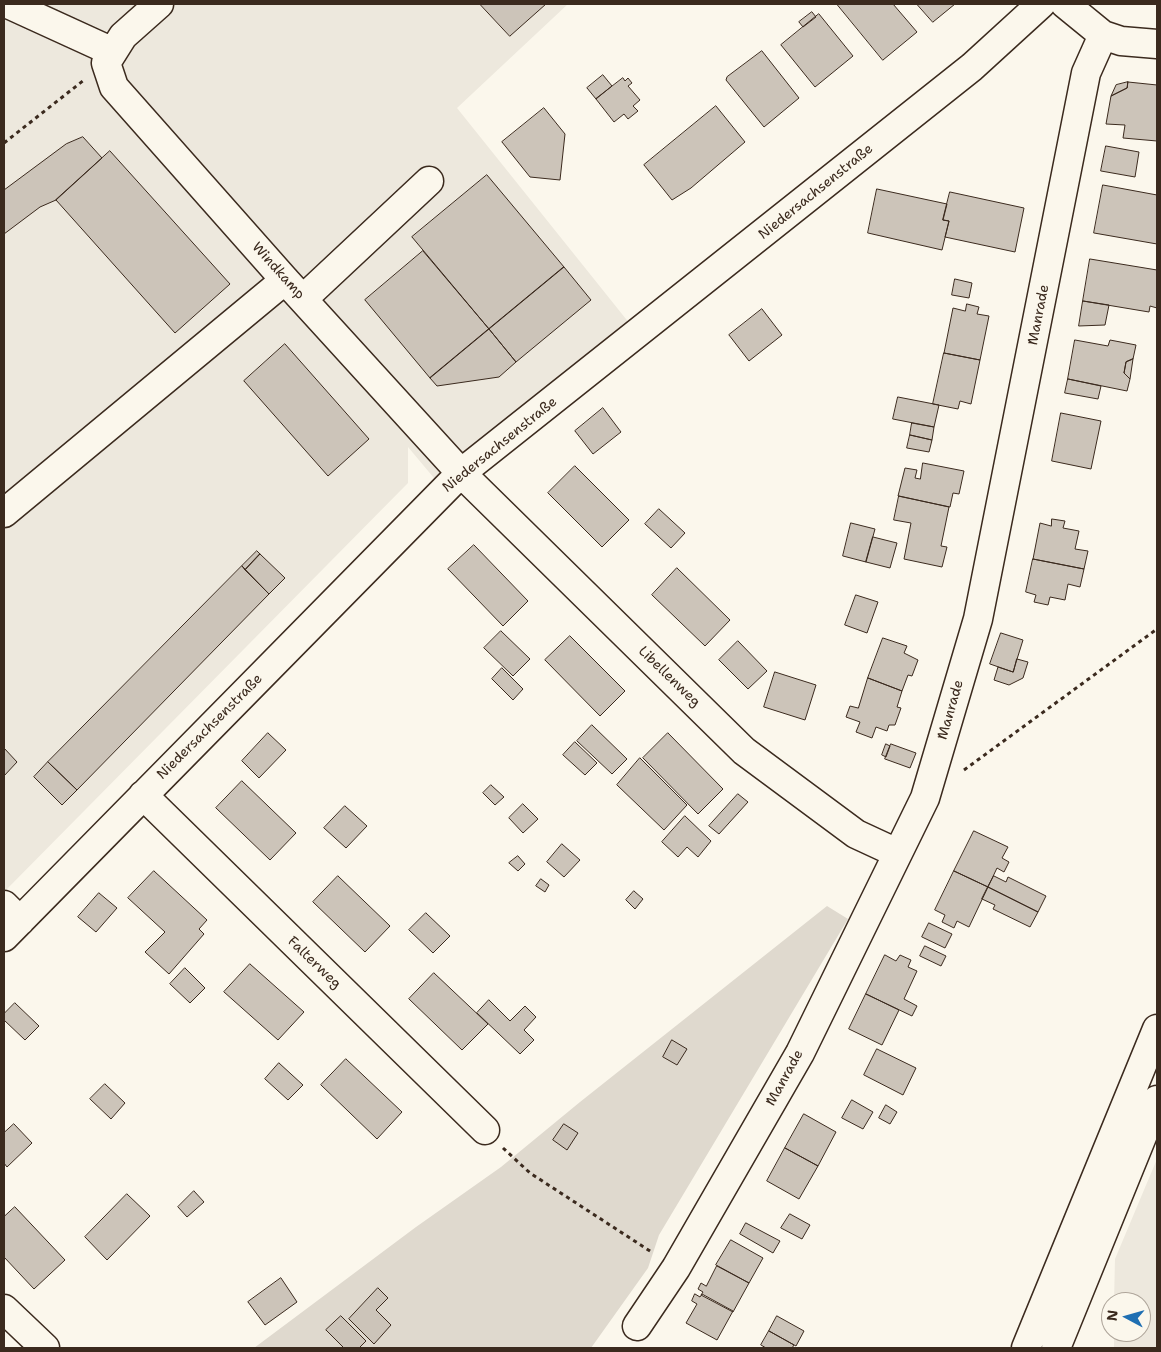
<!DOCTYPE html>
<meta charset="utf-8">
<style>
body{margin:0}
#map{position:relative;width:1161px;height:1352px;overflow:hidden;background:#fbf7ec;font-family:"Shantell Sans",sans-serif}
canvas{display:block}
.frame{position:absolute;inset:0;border:5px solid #3b2a1e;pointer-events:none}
.north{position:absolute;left:1101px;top:1292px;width:50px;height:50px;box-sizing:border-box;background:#fbf7ec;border:1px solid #aea59a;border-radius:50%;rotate:276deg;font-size:14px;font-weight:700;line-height:20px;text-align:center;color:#3b2a1e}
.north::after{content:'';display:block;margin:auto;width:18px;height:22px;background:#1f6fb2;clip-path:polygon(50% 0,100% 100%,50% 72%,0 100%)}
</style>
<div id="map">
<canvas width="1161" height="1352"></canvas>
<div class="frame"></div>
<div class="north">N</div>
</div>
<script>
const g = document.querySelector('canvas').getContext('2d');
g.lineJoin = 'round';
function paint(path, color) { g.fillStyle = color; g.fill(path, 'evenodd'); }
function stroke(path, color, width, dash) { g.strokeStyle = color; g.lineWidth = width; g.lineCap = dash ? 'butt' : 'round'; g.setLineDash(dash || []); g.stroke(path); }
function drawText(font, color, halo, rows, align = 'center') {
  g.font = font + ' "Shantell Sans",sans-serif'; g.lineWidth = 4; g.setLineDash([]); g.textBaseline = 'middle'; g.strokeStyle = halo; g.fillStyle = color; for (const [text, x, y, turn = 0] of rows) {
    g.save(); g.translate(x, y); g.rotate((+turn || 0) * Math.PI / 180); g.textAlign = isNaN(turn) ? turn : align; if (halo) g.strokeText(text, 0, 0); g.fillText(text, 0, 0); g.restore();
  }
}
paint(new Path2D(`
 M4,4H568L457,108L638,334L444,490L408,447V483L4,892Z
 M1157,1159V1348H1114V1332H1141V1302H1114L1115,1259Z`), '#ede8dd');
paint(new Path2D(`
 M827,906L848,919L659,1235L648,1268L591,1348H254L416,1227L501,1167L580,1102Z`), '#dfd9ce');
const building = new Path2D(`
 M480,4H546L510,36Z
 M837,4H893L917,32L883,60Z
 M917,4H955L933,22Z
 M812,12L816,17L803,27L799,22Z
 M819,14L853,56L815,87L781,45Z
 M762,51L799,98L764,127L726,80L727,77Z
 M603,75L612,86L596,99L587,88Z
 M623,78L625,81L628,78L632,83L628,86L640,100L633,106L638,111L628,119L624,114L614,122L596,99Z
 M1128,82L1157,85V141L1123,138L1125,125L1106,124L1111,96L1127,88Z
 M1128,82L1127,88L1111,96L1116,85Z
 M716,106L745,142L691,188L672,200L644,165Z
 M544,108L565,134L560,180L530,177L502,142Z
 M83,137L102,158L56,200L40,207L4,234V190L66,144Z
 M1106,146L1139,152L1135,177L1101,171Z
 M110,151L230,284L175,333L56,200Z
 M487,175L564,267L489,329L412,237Z
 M1103,185L1157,195V244L1094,233Z
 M877,189L947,204L943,220L949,221L942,250L868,233Z
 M950,192L1024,208L1015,252L945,237L949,221L943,220Z
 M423,251L489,329L430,378L365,300Z
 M1090,259L1157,270V308L1150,306L1149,312L1083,301Z
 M564,267L591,300L516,362L489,329Z
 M955,279L972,283L969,298L952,295Z
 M1083,301L1109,305L1105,325L1079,326Z
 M967,304L979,307L977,314L989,316L980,360L944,353L953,308L965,311Z
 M762,309L782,335L749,361L729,335Z
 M489,329L516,362L499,377L437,386L430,378Z
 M1075,340L1108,346L1110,340L1136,345L1133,359L1126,362L1124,373L1130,379L1127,391L1068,379Z
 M285,344L369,439L328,476L244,381Z
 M944,353L980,360L971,404L960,401L958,409L933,404Z
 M1133,359L1130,379L1124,373L1126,362Z
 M1068,379L1101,386L1098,399L1065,393Z
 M898,397L939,405L934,427L893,419Z
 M603,408L621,432L593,454L575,431Z
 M1061,413L1101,421L1091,469L1052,461Z
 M912,423L934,427L932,440L910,435Z
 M910,435L932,440L929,452L907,448Z
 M923,463L964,471L959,494L953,493L950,507L898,496L905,468L917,470L915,478L920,479Z
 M575,466L629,520L602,547L548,493Z
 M899,496L949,507L941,546L947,547L942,567L904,559L911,523L894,520Z
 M659,509L685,533L671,548L645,524Z
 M1052,519L1065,521L1063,528L1079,531L1075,549L1088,551L1084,569L1033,559L1040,523L1051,526Z
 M851,523L875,529L866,562L843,556Z
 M873,537L897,543L890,568L866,562Z
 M474,545L528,601L503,626L448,569Z
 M257,551L260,554L245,570L242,566Z
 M260,554L285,578L269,594L245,570Z
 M1033,559L1084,569L1080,587L1068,584L1065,600L1050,597L1048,605L1034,602L1036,595L1026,592Z
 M242,566L269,594L77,790L48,762Z
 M677,568L730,620L705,646L652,595Z
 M856,595L878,602L867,633L845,625Z
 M501,631L530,659L513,676L484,648Z
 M1001,633L1023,640L1013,672L990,664Z
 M570,636L625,691L600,716L545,660Z
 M883,638L907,646L904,653L918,660L912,676L908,675L902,691L868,678Z
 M738,641L767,671L748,689L719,660Z
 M1017,659L1028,662L1023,678L1009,685L994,680L998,667L1013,672Z
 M502,668L523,689L513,700L492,679Z
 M775,672L816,685L805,720L764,707Z
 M868,678L902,691L897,707L901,708L895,725H889L887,731L876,727L872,738L856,732L860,722L846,717L850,706L858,708Z
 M592,725L627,759L612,774L577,741Z
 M268,733L286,750L259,778L242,761Z
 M668,733L723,789L698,814L643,758Z
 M575,742L597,763L585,775L563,755Z
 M886,744L890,746L886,757L882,755Z
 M891,744L916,753L910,768L885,759Z
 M4,748L17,762L4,776Z
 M640,758L687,805L664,830L617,785Z
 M48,762L77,790L62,805L34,777Z
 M242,781L296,833L270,860L216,808Z
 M491,785L504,797L495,805L483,793Z
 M738,794L748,802L719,834L709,826Z
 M523,804L538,819L523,833L509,818Z
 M345,806L367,826L346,848L324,828Z
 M685,816L711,841L698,857L687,847L678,857L662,842Z
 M974,831L1008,847L1002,858L1009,862L1004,872L997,868L988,887L954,871Z
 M562,844L580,860L564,877L547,862Z
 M518,856L525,864L518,871L509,863Z
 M154,871L207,920L199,929L204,934L169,974L145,952L165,932L128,898Z
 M954,871L988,887L969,927L957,921L954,928L942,922L945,915L935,910Z
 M338,876L390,926L365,952L313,902Z
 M994,876L1006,882L1008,877L1046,896L1038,912L988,887Z
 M541,879L549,885L545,892L536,886Z
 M988,887L1038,912L1030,927L993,909L995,905L982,899Z
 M634,891L643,899L635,909L626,900Z
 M99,893L117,908L96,932L78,917Z
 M426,913L450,936L433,953L409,930Z
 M929,923L952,934L945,948L922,937Z
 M925,946L946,956L941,966L920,956Z
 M885,955L896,961L900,955L911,960L908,967L917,971L904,999L917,1006L912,1016L866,994Z
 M250,964L304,1012L278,1040L224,992Z
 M185,968L205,988L190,1003L170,984Z
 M434,973L488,1024L462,1050L409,999Z
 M866,994L899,1010L882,1045L849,1029Z
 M489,1000L510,1021L525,1006L536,1017L524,1030L534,1040L520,1054L477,1013Z
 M15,1003L39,1026L25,1040L4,1020V1014Z
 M672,1040L687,1049L677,1065L663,1057Z
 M877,1049L916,1068L903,1095L864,1075Z
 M346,1059L402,1112L377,1139L321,1085Z
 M279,1063L303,1085L288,1100L265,1079Z
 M105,1084L125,1103L111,1119L90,1099Z
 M852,1100L873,1112L863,1129L842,1118Z
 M886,1105L897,1112L890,1124L879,1118Z
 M804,1114L836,1132L818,1166L785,1148Z
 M14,1124L32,1143L7,1167L4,1163V1133Z
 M564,1124L578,1133L567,1150L553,1140Z
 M785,1148L818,1166L799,1199L767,1181Z
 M194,1191L204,1202L187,1217L178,1207Z
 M127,1194L150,1216L107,1260L85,1237Z
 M15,1207L65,1260L34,1289L4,1257V1217Z
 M790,1214L810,1225L802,1239L781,1228Z
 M746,1223L780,1241L773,1253L740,1234Z
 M731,1240L763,1258L749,1283L716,1265Z
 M717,1266L749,1283L733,1312L701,1295L703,1292L698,1289L701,1283L706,1286Z
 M281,1278L297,1302L265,1325L248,1302Z
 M378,1288L388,1298L376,1310L391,1325L374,1344L349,1319Z
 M695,1294L700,1297L702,1294L733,1311L717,1340L686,1323L697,1304L692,1301Z
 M341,1316L366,1341L359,1348H344L326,1330Z
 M777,1316L804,1331L796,1346L769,1331Z
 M769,1331L794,1345L792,1348H766L761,1345Z`);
paint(building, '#ccc4b9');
stroke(building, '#3b2a1e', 1);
const minor = new Path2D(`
 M8,4L113,52
 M159,4L123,36L106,63L114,87L285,280L461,473L744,751L856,834L897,853
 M1065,4L1103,35L1121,41L1157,44
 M303,299L429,181
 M4,513L285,280
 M143,795L485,1130
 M4,905L20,921
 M4,937L461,473L972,67L1041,4
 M4,1309L45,1348
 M637,1326L676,1268L800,1053L925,798L978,619L1086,73L1103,35
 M1026,1348L1157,1029
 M1056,1348L1157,1100`);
stroke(minor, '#3b2a1e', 31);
stroke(new Path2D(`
 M4,143L84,80
 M964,770L1157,629
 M503,1148L530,1173L653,1253`), '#3b2a1e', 3, [4, 4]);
stroke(minor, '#fbf7ec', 28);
drawText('14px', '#3b2a1e', '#fbf7ec', [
 ["Niedersachsenstraße",816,192,-39],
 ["Windkamp",278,271,48],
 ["Manrade",1039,315,-79],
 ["Niedersachsenstraße",500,445,-39],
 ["Libellenweg",669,677,44],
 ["Manrade",951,710,-74],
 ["Niedersachsenstraße",210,727,-45],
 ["Falterweg",314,963,44],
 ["Manrade",785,1078,-61]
]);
</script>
